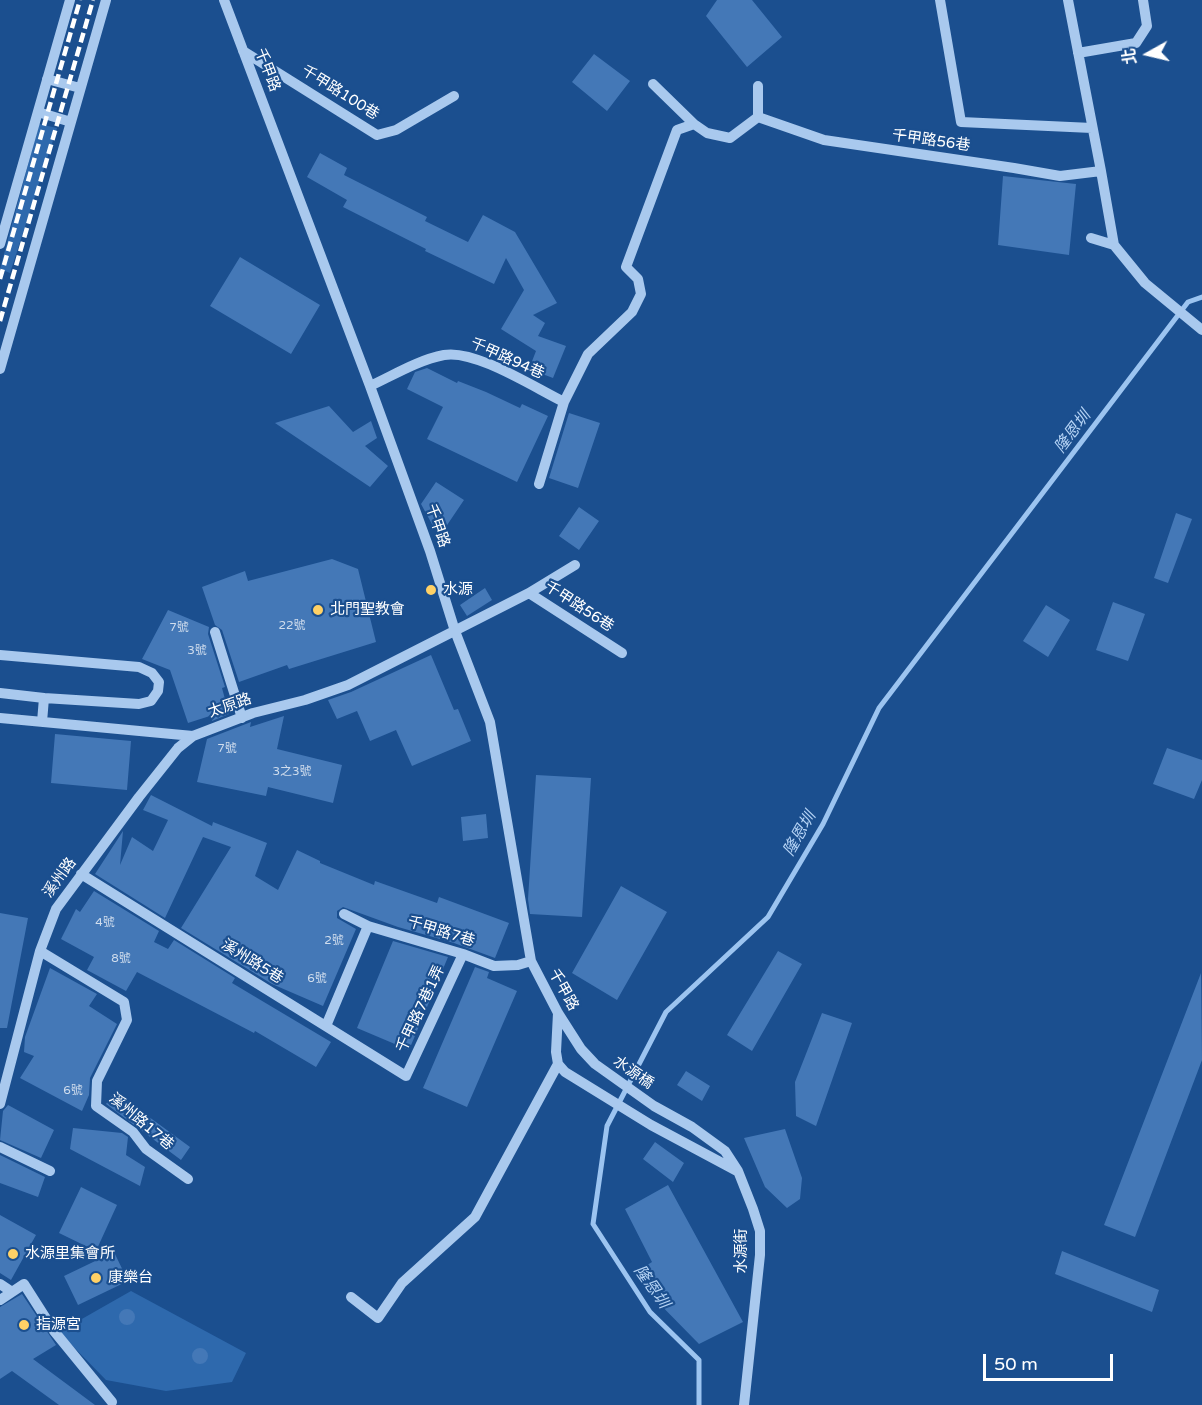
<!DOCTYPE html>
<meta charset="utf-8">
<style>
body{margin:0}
#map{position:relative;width:1202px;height:1405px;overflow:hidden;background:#1b4f8f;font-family:"Varela Round","Noto Sans TC",sans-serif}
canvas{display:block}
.north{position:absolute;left:1118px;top:24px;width:60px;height:60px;-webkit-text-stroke:4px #1b4f8f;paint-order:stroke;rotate:262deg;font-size:16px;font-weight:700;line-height:24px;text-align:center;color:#fff}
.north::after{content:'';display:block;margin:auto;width:21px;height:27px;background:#fff;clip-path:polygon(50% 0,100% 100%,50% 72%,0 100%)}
.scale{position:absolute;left:983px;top:1354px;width:130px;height:27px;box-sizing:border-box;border:3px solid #fff;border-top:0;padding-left:8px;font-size:18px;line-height:21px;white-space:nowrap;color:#fff;-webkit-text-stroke:4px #1b4f8f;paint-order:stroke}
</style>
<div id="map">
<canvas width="1202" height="1405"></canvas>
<div class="north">北</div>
<div class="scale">50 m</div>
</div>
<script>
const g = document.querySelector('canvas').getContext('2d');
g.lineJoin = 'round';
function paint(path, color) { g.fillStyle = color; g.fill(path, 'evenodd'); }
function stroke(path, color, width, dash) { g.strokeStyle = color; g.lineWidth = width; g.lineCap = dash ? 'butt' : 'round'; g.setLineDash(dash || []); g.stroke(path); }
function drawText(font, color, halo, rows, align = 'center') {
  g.font = font + ' "Varela Round","Noto Sans TC",sans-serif'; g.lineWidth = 4.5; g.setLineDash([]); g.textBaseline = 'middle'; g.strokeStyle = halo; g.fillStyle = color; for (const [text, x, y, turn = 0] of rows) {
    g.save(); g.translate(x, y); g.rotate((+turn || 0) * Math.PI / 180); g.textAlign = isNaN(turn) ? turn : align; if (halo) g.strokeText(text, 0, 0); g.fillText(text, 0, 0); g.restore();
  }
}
paint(new Path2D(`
 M39,124L57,128L10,273L0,269Z
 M131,1291L246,1353L232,1382L166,1391L106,1380L59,1332Z`), '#2e69ad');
stroke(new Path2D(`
 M699,1405V1360L650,1312L593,1224L607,1126L666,1012L768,917L823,824L879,708L1188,302L1202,297`), '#9cc4f0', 5);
paint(new Path2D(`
 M717,0H752L782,37L747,67L706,16Z
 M594,54L630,81L607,111L572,82Z
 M320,153L347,168L344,175L427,217L425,221L468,242L483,215L515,232L557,303L533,315L545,323L538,336L566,346L553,378L529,369L536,351L501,329L524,290L506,258L494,284L425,251L426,249L343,207L347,200L307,177Z
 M1003,176L1076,184L1069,255L998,245Z
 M240,257L320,305L291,354L210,306Z
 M427,368L457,383L458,381L486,392L520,408L522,404L548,416L517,482L427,439L443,407L407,389L415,372Z
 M329,406L353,432L371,421L377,438L365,446L388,466L370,487L275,423Z
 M569,413L600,423L578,488L549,478Z
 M436,482L464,500L439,537L421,504Z
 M579,507L599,521L579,550L559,536Z
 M1176,513L1192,519L1168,583L1154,578Z
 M332,559L358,569L376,642L289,669L287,665L239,682L222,630L215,625L202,587L245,571L248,581Z
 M485,588L492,600L467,616L460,605Z
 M1113,602L1145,614L1128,661L1096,650Z
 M1046,605L1070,620L1048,657L1023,641Z
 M168,610L209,627L208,634L225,687L222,688L229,714L212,721L213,715L188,723L170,670L142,659Z
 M431,655L454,710L458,709L471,741L412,766L396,730L370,741L357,711L337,719L328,700L351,692Z
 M284,716L277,749L342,765L333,803L268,787L266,796L197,782L207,739L251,722L250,727Z
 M55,734L131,741L127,790L51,783Z
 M1167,748L1202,760V780L1194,799L1153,784Z
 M536,775L591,778L582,917L530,914L528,899Z
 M151,795L212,826L213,822L267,843L255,876L278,890L297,850L320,861V863L374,885L375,881L437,903L439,897L509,923L495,958L454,943L398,927L343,907L337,911V918L356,929L323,1006L272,984L181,928L231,847L203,837L165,918L95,874L123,831L120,865L132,837L153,851L168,820L143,810Z
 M486,814L488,838L463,841L461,817Z
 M621,886L667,912L617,1000L572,973Z
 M94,891L159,931L154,942L168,949L174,940L235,978L232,983L331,1042L316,1067L255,1031L254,1033L137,972L126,991L87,970L94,957L61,939L76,909L80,912Z
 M0,913L28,918L7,1028H0Z
 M393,941L448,957L409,1050L357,1028Z
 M778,951L802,964L752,1051L727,1035Z
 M475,967L489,972L487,978L517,991L467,1107L423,1088Z
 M50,968L97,994L89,1006L117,1024L90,1078L89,1095L82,1111L20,1078L34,1056L24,1052L25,1037Z
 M1201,973L1202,1060L1135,1237L1104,1225Z
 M822,1013L852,1023L816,1126L796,1116L795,1082Z
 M686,1071L710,1086L702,1101L677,1085Z
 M115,1092L190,1147L181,1160L106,1104Z
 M8,1105L54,1130L41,1158L0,1140L3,1111Z
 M73,1128L122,1133L128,1137L126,1155L145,1167L140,1186L70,1149Z
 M785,1129L802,1178L800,1199L787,1208L765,1187L744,1138Z
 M655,1142L684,1163L673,1182L643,1159Z
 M0,1155L45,1177L38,1197L0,1183Z
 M668,1185L743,1322L699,1344L643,1287L636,1272L652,1262L625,1209Z
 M81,1187L117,1205L96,1251L59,1233Z
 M0,1215L36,1235L11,1280L0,1273Z
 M1062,1251L1159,1290L1152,1312L1055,1274Z
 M114,1252L128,1281L78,1305L64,1276Z
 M22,1294L56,1345L33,1359L95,1405H59L12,1371L0,1379V1307Z
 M119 1317a8 8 0 1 1 16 0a8 8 0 1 1-16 0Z
 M192 1356a8 8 0 1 1 16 0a8 8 0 1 1-16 0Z`), '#4478b7');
stroke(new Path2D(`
 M224,0L370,386L430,551L455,631L490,722L531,961L558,1013L581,1049L595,1064L654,1106L692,1127L725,1151L738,1171L753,1209L760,1231V1255L744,1405
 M940,0L961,122L1092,128
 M1068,0L1101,171
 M243,51L377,135L396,130L454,96
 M1078,53L1136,43L1147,26L1143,0
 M47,79L80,88
 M653,84L694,124L707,133L730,138L758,117L824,140L1014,168L1060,176L1101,171L1114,245
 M758,86V117
 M38,112L71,122
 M1091,238L1114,245L1145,283L1202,330
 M0,244L70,0
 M0,369L106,0
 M370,386C394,375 418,360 444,355C475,349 535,388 564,402
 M539,484L564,402L588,354L632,312L641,294L638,279L626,267L677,130L694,124
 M529,593L575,565
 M215,632L242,718
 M0,655L139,667L152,673L159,682L158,691L151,701L139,704L44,698L42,722
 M0,693L44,698
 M0,718L193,736L253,713L305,700L348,685L529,593L622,653
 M81,874L406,1076L463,954
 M344,914L368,926L463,954L494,966L518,965L531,961
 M40,951L124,1002L127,1020L97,1081L96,1106L133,1132L146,1149L188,1179
 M558,1013L556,1052L558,1064L565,1072L651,1125L737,1171
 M326,1026L368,926
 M0,1104L40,951L56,909L139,797L178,748L193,736
 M0,1147L50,1171
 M0,1284L12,1292
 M351,1297L378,1318L402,1283L475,1217L558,1064
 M0,1300L24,1284L54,1331L112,1402`), '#a9c9ee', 10);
stroke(new Path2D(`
 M0,279L80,0
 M0,321L93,0`), '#fff', 4.5, [10, 4.5]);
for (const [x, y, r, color] of [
 [431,590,6,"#ffd166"],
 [318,610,6,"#ffd166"],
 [13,1254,6,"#ffd166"],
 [96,1278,6,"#ffd166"],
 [24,1325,6,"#ffd166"]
]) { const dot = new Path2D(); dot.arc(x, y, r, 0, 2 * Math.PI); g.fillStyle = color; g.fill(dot); stroke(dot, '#1b4f8f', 2); }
drawText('12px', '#d0dded', null, [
 ["22號",292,626],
 ["7號",179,628],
 ["3號",197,651],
 ["7號",227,749],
 ["3之3號",292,772],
 ["4號",105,923],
 ["2號",334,941],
 ["8號",121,959],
 ["6號",317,979],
 ["6號",73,1091]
]);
drawText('15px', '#fff', '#1b4f8f', [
 ["千甲路",267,70,69],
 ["千甲路100巷",340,93,32],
 ["千甲路56巷",931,141,8],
 ["千甲路94巷",507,359,24],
 ["千甲路",437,526,71],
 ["千甲路56巷",579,607,33],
 ["太原路",230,706,-19],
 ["溪州路",60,878,-54],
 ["千甲路7巷",441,932,17],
 ["溪州路5巷",252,962,32],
 ["千甲路",563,990,61],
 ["千甲路7巷1弄",421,1009,-65],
 ["水源橋",633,1073,35],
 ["溪州路17巷",141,1122,40],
 ["水源街",742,1251,-90]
]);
drawText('15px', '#fff', '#1b4f8f', [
 ["水源",443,590],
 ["北門聖教會",330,610],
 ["水源里集會所",25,1254],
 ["康樂台",108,1278],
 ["指源宮",36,1325]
], 'left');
drawText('italic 16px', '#b5d3f5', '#1b4f8f', [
 ["隆恩圳",1073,432,-53],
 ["隆恩圳",800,834,-60],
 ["隆恩圳",651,1287,55]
]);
</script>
